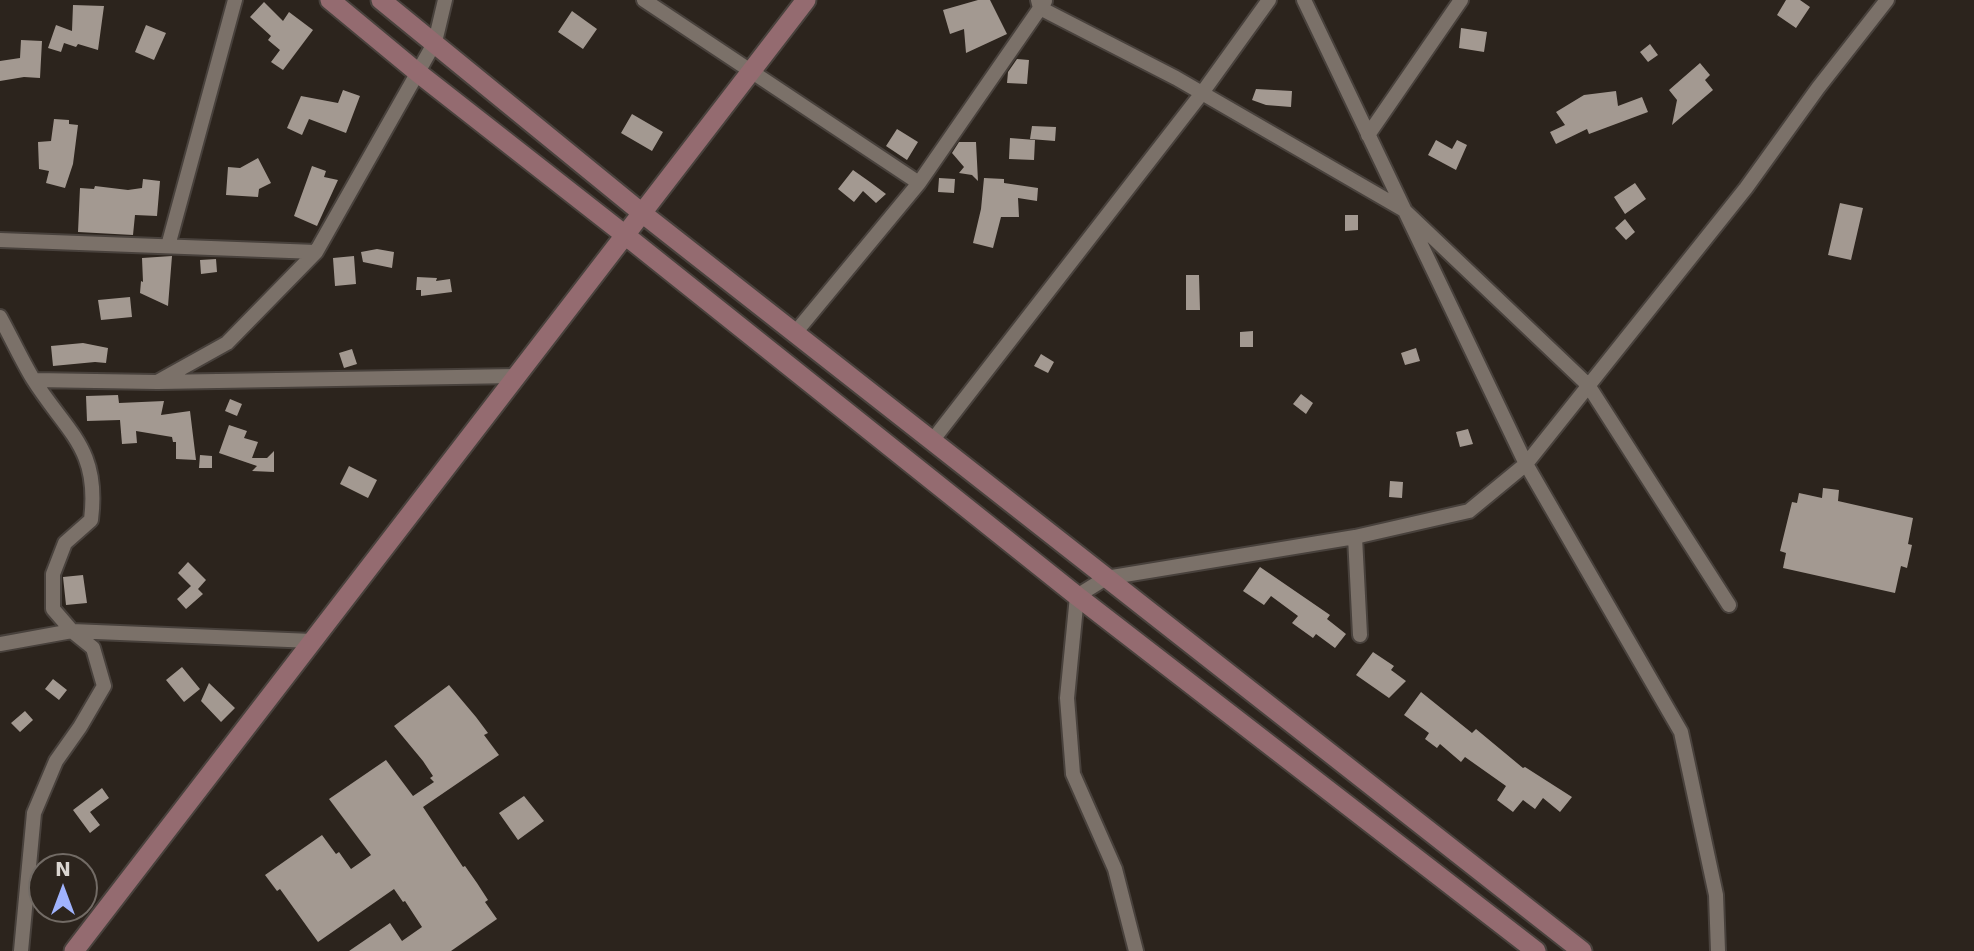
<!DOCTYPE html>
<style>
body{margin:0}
#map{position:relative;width:1974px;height:951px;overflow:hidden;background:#2c241d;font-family:"DejaVu Sans",sans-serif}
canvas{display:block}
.north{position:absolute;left:28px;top:853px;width:70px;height:70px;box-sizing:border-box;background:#2c241d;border:2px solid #726b65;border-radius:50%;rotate:0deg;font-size:19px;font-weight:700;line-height:28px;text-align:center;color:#dbd6d1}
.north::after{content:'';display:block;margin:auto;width:24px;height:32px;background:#a0b3fd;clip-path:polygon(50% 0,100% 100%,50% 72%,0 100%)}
</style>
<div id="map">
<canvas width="1974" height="951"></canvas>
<div class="north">N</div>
</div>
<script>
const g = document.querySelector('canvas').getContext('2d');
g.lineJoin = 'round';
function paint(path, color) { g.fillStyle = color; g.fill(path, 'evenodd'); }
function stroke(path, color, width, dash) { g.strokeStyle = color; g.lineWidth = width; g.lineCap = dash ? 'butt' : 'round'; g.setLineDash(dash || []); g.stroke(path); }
paint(new Path2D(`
 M978,0H990L1007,34L966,53L964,29L950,34L943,10Z
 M1786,0H1800L1810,7L1796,28L1777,15Z
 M264,2L283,21L289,12L313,30L283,70L271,62L280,50L268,40L271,36L250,17Z
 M73,5L104,6L98,50L78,44L76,47L64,43L61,52L48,48L56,25L72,31Z
 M572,11L597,29L583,49L558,32Z
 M146,25L166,33L154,60L135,52Z
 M1461,28L1487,32L1484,52L1459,48Z
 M21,40L42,41L40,78L24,77L0,81V61L20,58Z
 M1650,44L1658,55L1648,62L1640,52Z
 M1017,59L1029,60L1027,84L1007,83L1008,72Z
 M1700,63L1710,75L1705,80L1713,90L1672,125L1677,100L1669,90Z
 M1256,89L1292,91L1291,107L1266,105L1252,100Z
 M343,90L360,96L346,133L309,119L302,135L287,128L301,96L338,103Z
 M1616,91L1618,106L1642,97L1648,112L1589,134L1587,129L1556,144L1550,132L1565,125L1556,112L1584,95Z
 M632,114L663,132L652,151L621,133Z
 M54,119L69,120V124L78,125L73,164L65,188L46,183L49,171L39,169L38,142L51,141Z
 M1032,126L1056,127L1055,141L1030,139Z
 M897,129L918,142L907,160L886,146Z
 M1010,138L1035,140L1034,160L1009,159Z
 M1436,140L1452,149L1457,140L1467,145L1456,170L1428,155Z
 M959,142H976L978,181L972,175L959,173L964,167L952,153Z
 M258,158L271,183L259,189L258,197L226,195L228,167L240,168Z
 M312,166L326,171L324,177L338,180L317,226L294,216Z
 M853,170L870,182L886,194L876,203L863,191L854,202L838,189Z
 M939,178L955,179L954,193L938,192Z
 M984,178L1004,179V183L1038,188L1037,201L1018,198L1019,217H1001L993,248L973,243L981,209Z
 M143,179L160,181L157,216L135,215L133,235L78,232L80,188L94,189L95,186L128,190L142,188Z
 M1635,183L1646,199L1625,214L1614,197Z
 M1840,203L1863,208L1851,260L1828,255Z
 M1345,215H1358V230L1345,231Z
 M1625,219L1635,232L1626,240L1615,228Z
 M377,249L394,252L392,268L363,262L361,252Z
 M172,256L168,306L140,293L141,281L143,282L142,258Z
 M354,256L356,284L335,286L333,258Z
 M216,259L217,272L201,274L200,260Z
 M1186,275H1199L1200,310H1186Z
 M417,277L437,278L436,281L450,279L452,292L421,296V290H416Z
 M130,297L132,317L101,320L98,300Z
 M1253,331V347H1240V332Z
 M83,343L108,348L106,363L95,362L53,366L51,346Z
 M1416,348L1420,361L1405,365L1401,353Z
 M352,349L357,364L344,368L339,353Z
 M1041,354L1054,362L1048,373L1034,366Z
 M1301,394L1313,403L1306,414L1293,404Z
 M118,395L119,403L164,401L161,415L190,411L196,460L176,459V442H173L172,437L136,431L137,443L122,444L120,420L87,421L86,396Z
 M230,399L242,404L237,416L225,411Z
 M229,425L247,431L244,438L258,442L252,458H267L274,451V472L252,471L257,466L219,453Z
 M1468,429L1473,444L1460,447L1456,432Z
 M200,455L212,456V468H199Z
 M349,466L377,480L368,498L340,484Z
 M1390,481L1403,482L1402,498L1389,497Z
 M1823,488L1839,490L1838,501L1913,518L1908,544L1912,545L1907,568L1901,566L1895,593L1783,568L1786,553L1780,551L1792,502L1797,503L1799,493L1822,498Z
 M188,562L206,580L198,589L203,594L186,609L177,599L191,586L178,573Z
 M1260,567L1330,615L1327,619L1346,634L1335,648L1316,634L1313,638L1292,623L1298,616L1271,596L1264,605L1243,591Z
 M83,575L87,603L66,605L63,577Z
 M1373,652L1394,666L1391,670L1406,681L1389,698L1356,675Z
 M182,667L200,689L184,702L166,680Z
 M53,679L67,690L59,700L45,689Z
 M209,683L235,708L221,722L201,701Z
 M449,685L476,717L488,733L484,735L499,755L423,807L463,867L465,866L477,883L488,900L485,902L497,919L451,951H349L390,923L402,941L422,927L405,901L403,902L394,889L318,942L280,889L277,891L265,875L322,835L336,854L339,852L351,869L371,855L329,799L386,760L413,796L434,782L430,778L433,776L423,761L394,726Z
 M1421,692L1472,733L1476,729L1523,768L1525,767L1572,797L1560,812L1543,798L1535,809L1523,800L1513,812L1497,800L1506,786L1465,757L1461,762L1440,744L1437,748L1425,739L1429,733L1404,715Z
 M25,711L33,720L20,732L11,723Z
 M102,788L109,798L90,812L100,825L90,833L73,810Z
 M524,796L544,821L518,840L499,813Z`), '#a39991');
const street = new Path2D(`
 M644,0L919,183L1045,1
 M1038,0L1040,8L1176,78L1404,210L1588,385L1729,605
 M1304,0L1526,464L1681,732L1716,895L1718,951
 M1368,135L1461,0
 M0,240L316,252
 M168,246L235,0
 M0,317C11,337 21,359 33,379C67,433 100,448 91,520L65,543L53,574V609L72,631L93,648L104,686L80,727L56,761L34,813L21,951
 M795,333L919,183
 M34,380L157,382L227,343L316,252L435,42L445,0
 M158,382L516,376
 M932,441L1202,93L1269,0
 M1355,537L1360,635
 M0,644L72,631L312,641
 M1136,951L1115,869L1073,774L1067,698L1077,596L1106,578L1355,537L1469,511L1526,464L1746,188L1818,88L1887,0`);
const secondary = new Path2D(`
 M330,0L417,72L625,235L1077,596L1536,951
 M381,0L642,213L1582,951
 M74,951L806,0`);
stroke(street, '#48413c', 18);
stroke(secondary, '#48413c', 23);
stroke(street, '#7b7169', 14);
stroke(secondary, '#946b70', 19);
</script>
